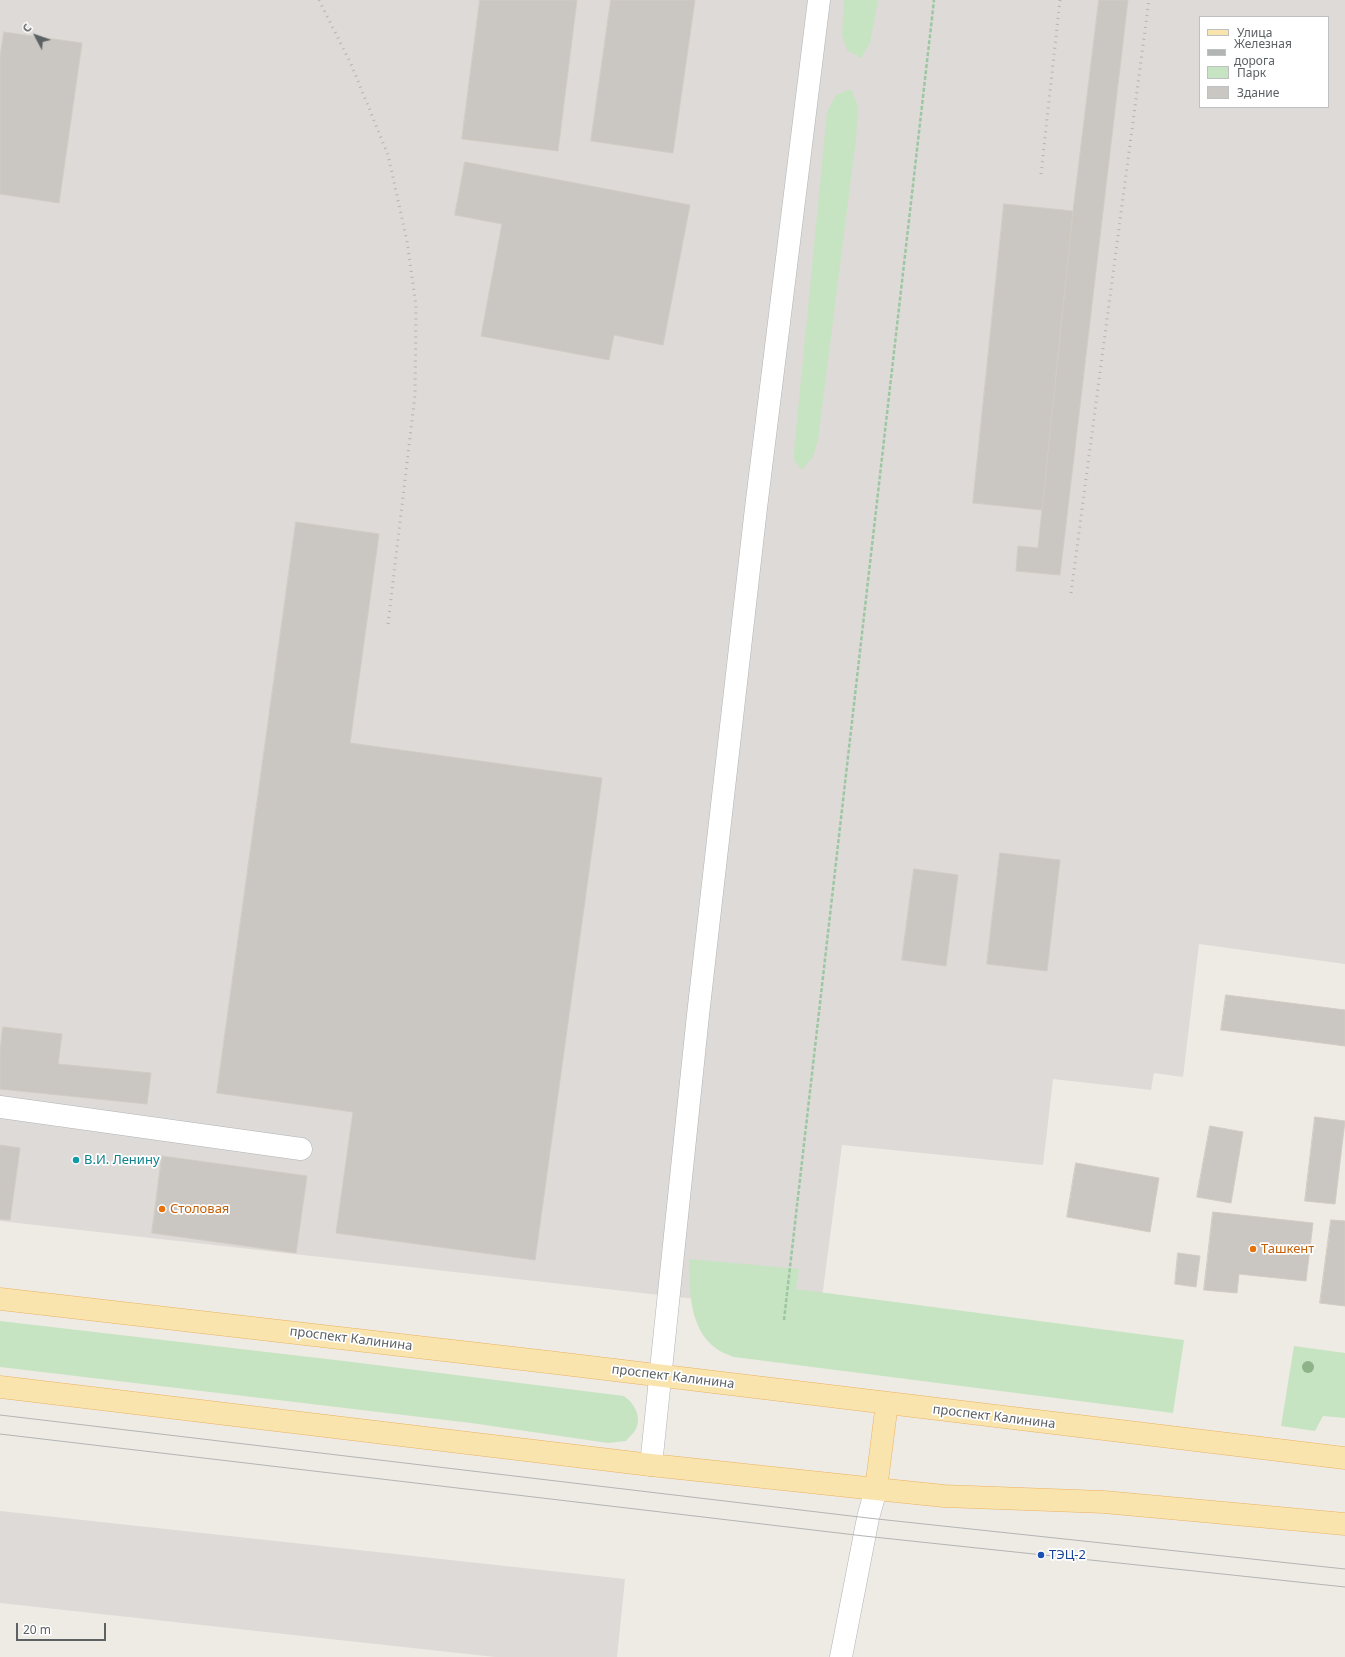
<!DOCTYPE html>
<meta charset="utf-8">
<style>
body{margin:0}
#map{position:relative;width:1345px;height:1657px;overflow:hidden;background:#eeebe5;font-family:"Noto Sans",sans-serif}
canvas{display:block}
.legend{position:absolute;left:1199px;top:16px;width:130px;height:92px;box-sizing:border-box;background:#fff;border:1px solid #bec0c1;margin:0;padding:5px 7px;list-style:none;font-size:12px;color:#5c6164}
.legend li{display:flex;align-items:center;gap:8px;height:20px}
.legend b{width:20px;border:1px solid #bec0c1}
.north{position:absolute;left:16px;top:16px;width:40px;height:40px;-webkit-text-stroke:3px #fff;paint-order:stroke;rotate:311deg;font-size:11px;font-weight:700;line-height:16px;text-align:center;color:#5c6164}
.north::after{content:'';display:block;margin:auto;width:14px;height:18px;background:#5c6164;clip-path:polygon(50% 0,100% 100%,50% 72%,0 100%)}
.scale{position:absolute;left:16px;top:1623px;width:90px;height:18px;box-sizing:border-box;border:2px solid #5c6164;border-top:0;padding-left:5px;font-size:12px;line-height:14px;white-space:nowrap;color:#5c6164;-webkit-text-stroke:3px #fff;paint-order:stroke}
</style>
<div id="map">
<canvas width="1345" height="1657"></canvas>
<ul class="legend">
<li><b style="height:5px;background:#fae4ad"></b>Улица</li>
<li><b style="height:5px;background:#b3b4b4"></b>Железная дорога</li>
<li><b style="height:11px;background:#c7e4c2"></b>Парк</li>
<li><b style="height:11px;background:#cac6c2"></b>Здание</li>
</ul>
<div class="north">С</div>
<div class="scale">20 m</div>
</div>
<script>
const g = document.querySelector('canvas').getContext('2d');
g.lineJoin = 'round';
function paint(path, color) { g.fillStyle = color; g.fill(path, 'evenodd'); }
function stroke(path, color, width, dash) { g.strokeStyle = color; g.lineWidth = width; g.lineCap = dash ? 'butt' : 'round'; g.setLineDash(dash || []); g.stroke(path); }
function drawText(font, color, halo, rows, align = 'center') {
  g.font = font + ' "Noto Sans",sans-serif'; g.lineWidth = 3.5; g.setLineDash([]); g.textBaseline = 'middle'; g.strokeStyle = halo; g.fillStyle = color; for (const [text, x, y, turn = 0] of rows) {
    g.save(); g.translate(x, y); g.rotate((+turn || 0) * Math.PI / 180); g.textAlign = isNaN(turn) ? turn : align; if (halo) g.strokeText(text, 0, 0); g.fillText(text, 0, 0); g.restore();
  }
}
paint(new Path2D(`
 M0,0H1345V964L1199,944L1183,1077L1154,1073L1151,1090L1053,1079L1043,1165L842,1145L820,1313L0,1221ZM1200,17H1328V107H1200Z
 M0,1511L625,1579L617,1657H495L0,1603Z`), '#dddad7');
paint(new Path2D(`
 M844,0H878L870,43L861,58L847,50L842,34Z
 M851,89L858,106L856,139L818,440L813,457L802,470L794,460V451L827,112L836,95Z
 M689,1259L799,1269L796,1289L1184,1340L1173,1413L734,1357C729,1355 722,1353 717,1349C689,1330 689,1289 689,1259Z
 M0,1321L344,1361L624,1396C634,1403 642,1416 636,1429C634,1433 629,1437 626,1441L608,1443L471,1423L0,1367Z
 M1294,1346L1345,1353V1418L1323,1416L1315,1431L1281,1426Z`), '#c7e4c2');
const building = new Path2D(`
 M480,0H577L558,151L462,139Z
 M611,0H695L673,153L591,141Z
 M1099,0H1128L1060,575L1016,571L1018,546L1038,548L1073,211Z
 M4,32L82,43L59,203L0,194V57Z
 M465,162L690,205L663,345L614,335L609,360L481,336L502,224L455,215Z
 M1004,204L1073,211L1042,510L973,503Z
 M296,522L379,534L350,743L602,778L535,1260L336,1233L353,1112L217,1093Z
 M1000,853L1060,860L1047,971L987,964Z
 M914,869L958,875L946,966L902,960Z
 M1226,995L1345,1010V1046L1221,1030Z
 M3,1027L62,1034L58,1064L151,1073L147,1104L0,1089V1051Z
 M1315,1117L1345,1121L1335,1204L1305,1201Z
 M1210,1126L1243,1132L1231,1203L1197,1197Z
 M0,1145L20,1148L10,1220L0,1219Z
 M162,1156L307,1176L296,1253L152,1233Z
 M1076,1163L1159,1178L1150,1232L1067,1217Z
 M1213,1212L1313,1223L1306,1281L1239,1274L1237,1293L1204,1290Z
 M1331,1220L1345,1221V1306L1320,1303Z
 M1178,1253L1200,1256L1196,1287L1175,1284Z`);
paint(building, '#cac6c2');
stroke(building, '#d2ccc3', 1);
const minor = new Path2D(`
 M0,1107L301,1149
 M651,1465L698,1015L756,508L819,0
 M841,1657L868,1518L876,1489`);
const major = new Path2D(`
 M0,1299L548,1362L1345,1458
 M0,1387L651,1465L876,1489L944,1496L1104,1502L1345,1524
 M876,1489L887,1403`);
stroke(minor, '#b0b3b6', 23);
stroke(major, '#eab262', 23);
stroke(new Path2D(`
 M784,1320L934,0`), '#9dc7a3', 2.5, [4, 2]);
stroke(minor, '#fff', 22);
stroke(major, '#fae4ad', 22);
stroke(new Path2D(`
 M0,1415L868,1518L1345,1569
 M0,1434L864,1536L1345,1587`), '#b3b4b4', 1);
stroke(new Path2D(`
 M319,0L351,64L388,155L407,241L416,306L415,395L388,624
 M1041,174L1060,0
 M1071,593L1149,0`), '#b3b4b4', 3, [1, 5]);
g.fillStyle = '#8fb388';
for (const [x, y] of [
 [1308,1367]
]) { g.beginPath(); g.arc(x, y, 6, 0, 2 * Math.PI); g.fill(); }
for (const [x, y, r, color] of [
 [76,1160,4,"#0f9aa8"],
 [162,1209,4,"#e8710a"],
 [1253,1249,4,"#e8710a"],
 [1041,1555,4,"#1a4fb4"]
]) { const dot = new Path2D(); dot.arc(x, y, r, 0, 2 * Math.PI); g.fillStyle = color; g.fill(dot); stroke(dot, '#fff', 1.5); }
drawText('13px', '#0d838f', '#fff', [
 ["В.И. Ленину",84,1160]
], 'left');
drawText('13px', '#c56008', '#fff', [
 ["Столовая",170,1209],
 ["Ташкент",1261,1249]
], 'left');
drawText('13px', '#5c6164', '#fff', [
 ["проспект Калинина",351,1339,7],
 ["проспект Калинина",673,1377,7],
 ["проспект Калинина",994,1417,7]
]);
drawText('13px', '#164399', '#fff', [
 ["ТЭЦ-2",1049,1555]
], 'left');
</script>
